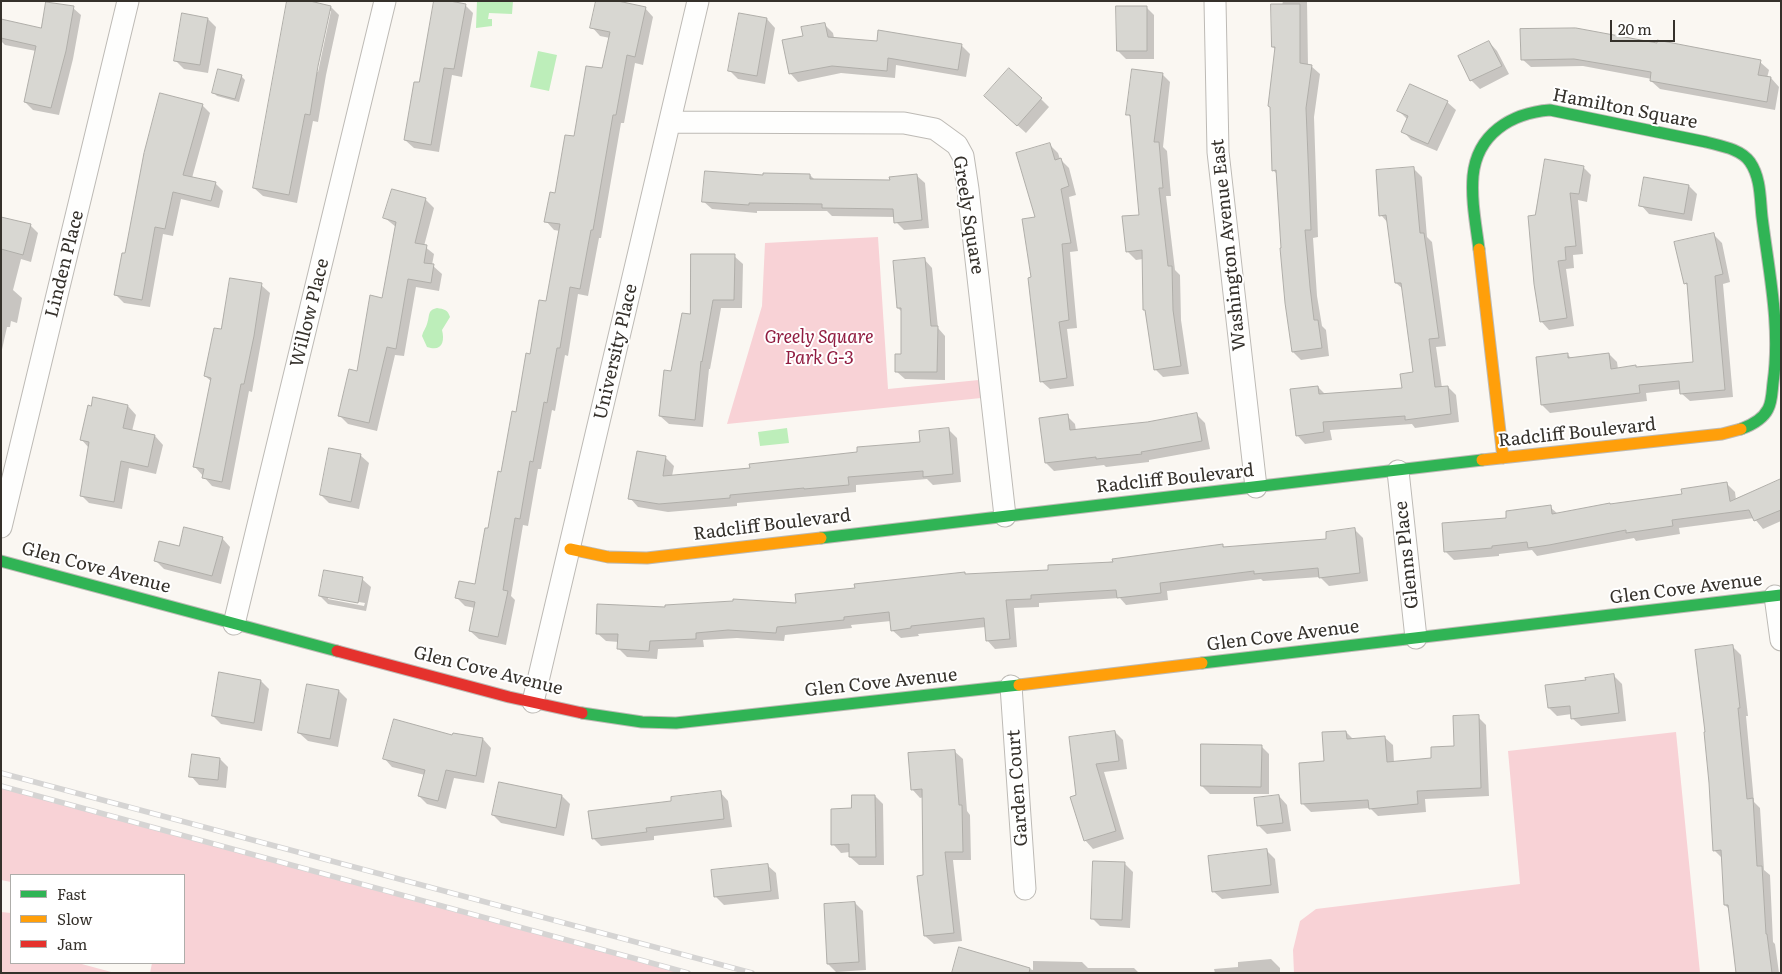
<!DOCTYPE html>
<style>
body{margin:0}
#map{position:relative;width:1782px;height:974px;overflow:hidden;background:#faf7f2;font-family:Literata,serif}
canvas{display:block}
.frame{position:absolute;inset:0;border:2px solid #35312b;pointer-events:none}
.legend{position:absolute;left:10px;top:874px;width:175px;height:90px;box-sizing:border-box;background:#fff;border:1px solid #aeadaa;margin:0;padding:6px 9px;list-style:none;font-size:15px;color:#35312b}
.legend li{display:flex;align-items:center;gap:10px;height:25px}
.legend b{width:25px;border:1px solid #aeadaa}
.scale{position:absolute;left:1610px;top:20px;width:65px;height:22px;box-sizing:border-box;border:2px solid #35312b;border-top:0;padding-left:6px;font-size:15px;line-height:18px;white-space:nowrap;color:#35312b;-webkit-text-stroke:4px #fff;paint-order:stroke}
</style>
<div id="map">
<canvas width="1782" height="974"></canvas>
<div class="frame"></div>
<ul class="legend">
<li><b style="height:6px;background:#30b455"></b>Fast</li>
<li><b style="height:6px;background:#ff9f0a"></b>Slow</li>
<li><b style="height:6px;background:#e5322d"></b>Jam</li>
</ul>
<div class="scale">20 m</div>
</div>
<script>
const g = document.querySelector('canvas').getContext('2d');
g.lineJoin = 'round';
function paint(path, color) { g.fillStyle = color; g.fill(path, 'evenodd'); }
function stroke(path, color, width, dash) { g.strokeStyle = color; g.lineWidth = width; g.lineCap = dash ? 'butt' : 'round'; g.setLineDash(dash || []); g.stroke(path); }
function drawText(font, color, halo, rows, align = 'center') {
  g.font = font + ' Literata,serif'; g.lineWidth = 4; g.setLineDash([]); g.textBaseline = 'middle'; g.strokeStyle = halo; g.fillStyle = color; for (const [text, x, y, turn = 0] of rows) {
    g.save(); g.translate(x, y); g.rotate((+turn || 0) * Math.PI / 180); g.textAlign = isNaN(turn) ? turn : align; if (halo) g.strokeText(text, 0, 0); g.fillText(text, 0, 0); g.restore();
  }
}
paint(new Path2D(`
 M878,237L888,389L989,379L991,397L727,424L762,306L765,243Z
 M1676,732L1700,973H1294L1293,950L1300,921L1316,909L1520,884L1508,751Z
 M1,786L688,973H150L152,963H184V875H11V882L1,880Z
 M1,912L11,913V963H78L115,973H1Z`), '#f8d2d6');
paint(new Path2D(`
 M477,1H513L512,14L489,13L488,19H492V26L476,28Z
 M538,51L557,55L549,91L530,87Z
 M437,308C444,309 448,310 450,317L442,330C445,342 442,352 427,347L422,336C423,331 426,328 427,324C430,316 427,310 437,308Z
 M787,428L789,443L760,446L758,432Z`), '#bdeeba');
paint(new Path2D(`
 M288,1H304L331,7L339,15L326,75L318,122L313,121L297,203L263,196L254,188ZM329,11H331L318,72H315Z
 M1283,1H1307L1308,66H1311L1320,74L1314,117L1318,237L1313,238L1317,296L1322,326L1326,330L1329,356L1301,360L1293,352L1278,175L1273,170L1276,50L1273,47Z
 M465,5L473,13L462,77L452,75L439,152L414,148L405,140L420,84Z
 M1146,7L1154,15V59H1126L1118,51Z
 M73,8L81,15L73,59L59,115L33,110L25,102L36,51L5,45L1,41V21L42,29Z
 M645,8L653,17L643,65L635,63L624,123H621L601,238H599L588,296L578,294L568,356L565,355L555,411L552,410L541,469H538L528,526L523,525L511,596L515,600L506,645L479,639L470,631L475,608L465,606L457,598L476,586L531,355L547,303L560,231L554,230L546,221L575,138L603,70L610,38L600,36L592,27Z
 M740,15L767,19L775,28L765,84L738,79L730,71Z
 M208,19L216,27L208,73L184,69L175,60Z
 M824,24L833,33L834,38L879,42L962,46L970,54L966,77L896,65L895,78L841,73L798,82L790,73L805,37Z
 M1489,42L1497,51L1509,74L1480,89L1471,80Z
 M1658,44L1760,62L1769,70L1767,78H1771L1779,87L1775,110L1660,89L1651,81L1652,79L1583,66L1531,67L1522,59Z
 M1162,74L1170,82L1163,147L1167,151L1171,196H1166L1175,270L1180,275L1181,320L1189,374L1163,377L1155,369L1145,310L1143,259L1136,260L1127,251L1140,216L1131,118L1128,114Z
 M241,76L245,80L239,102L217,96L213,92Z
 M1041,99L1049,107L1026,133L994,104Z
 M1447,102L1456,110L1437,151L1411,140L1403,131L1407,119L1399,111Z
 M202,105L210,113L192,178L215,183L223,191L219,208L181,199L173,236L163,234L150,307L124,303L116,295L126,254Z
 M1049,144L1058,153L1060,159L1069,168L1076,195L1069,197L1078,251L1070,252L1077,328L1067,329L1074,386L1050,389L1041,381L1033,279L1036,218Z
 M1583,167L1591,175L1587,202L1578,200L1583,254L1573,255L1574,268L1566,269L1574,326L1549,330L1541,321L1536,216Z
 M1413,168L1422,177L1427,237L1432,242L1446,346L1436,347L1442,388L1448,387L1456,395L1459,422L1415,428L1412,424L1330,430L1332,440L1305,444L1297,435L1318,387L1325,394L1403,389L1414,374L1403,289L1396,283L1388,223L1381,215Z
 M810,175L815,180L891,181L916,175L925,183L929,228L904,230L896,222L895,217L832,216L827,211H757V213L712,209L703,201Z
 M1689,186L1697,194L1692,221L1649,214L1641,205Z
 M392,190L426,200L434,208L424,246L434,254L432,265L442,274L439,291L416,287L404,356L395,355L377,431L348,424L340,416L358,372L383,299L396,227L385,218Z
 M1,218L30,225L38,233L31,262L21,259L13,290L22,298L17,323L11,321L10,327H7L1,354Z
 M1713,234L1722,243L1730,282L1723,284L1733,397L1690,401L1681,393V389L1646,393L1647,401L1550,413L1542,405L1567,354L1572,359L1609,354L1617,362L1618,369L1695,363L1689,287L1685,283Z
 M734,256L743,264L742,308H721L710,369H709L703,427L669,424L660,416L672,373L692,316Z
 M924,259L932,268L938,328L945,336V380L905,379L896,371L902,356L903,313L898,308Z
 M261,285L270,293L252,392L249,391L230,490L212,486L195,467L212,382L205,376L222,331Z
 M128,406L136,415L132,431L155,436L163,445L156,474L129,468L122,509L89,503L81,495L89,448L81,439Z
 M1196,414L1205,423L1210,449L1149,460V462L1106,467L1104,465L1054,471L1046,463L1067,416L1075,424L1076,431L1147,424Z
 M948,429L957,438L961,482L933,485L927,479L856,485V492L737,503V506L668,512L638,507L630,498L665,457L674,466L672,476L751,469L922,443Z
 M360,455L369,463L359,509L329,503L321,495Z
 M1781,480V521L1763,529L1754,518L1679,528L1680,534L1636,541L1634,538L1537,556L1532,550L1499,554V556L1454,560L1445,551L1508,519L1550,507L1558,514L1684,495L1727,484L1735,492L1736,500Z
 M1355,530L1363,538L1368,581L1329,586L1320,577L1263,581L1261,579L1167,591L1168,600L1126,605L1120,598L1039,603V607L1014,608L1017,647L995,649L987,640L986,627L918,634L919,636L901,638L892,630L891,621L851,625L852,628L785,635L784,641L737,638L703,640L704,647L658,649L657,659L627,657L619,649V642L606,641L597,633L666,609L797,604L856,589L965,573L966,575L1049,571L1222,545L1225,548L1328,541Z
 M222,538L230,547L221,584L164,569L156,561Z
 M362,579L371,587L366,611L328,604L320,596ZM328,597L365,603L364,606L328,599Z
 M1732,646L1741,655L1748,716H1746L1754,802L1760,808L1764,870L1770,875L1773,942L1775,944L1779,973H1737L1729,909L1725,905L1723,859L1714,850Z
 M1614,676L1622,684L1626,721L1581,726L1572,718V714L1557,716L1549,708L1587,681Z
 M261,681L269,689L262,731L221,724L213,716Z
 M339,691L347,699L338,747L308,741L299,733Z
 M1478,717L1486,725L1489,796L1425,799L1426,812L1378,816L1370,808L1311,812L1303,804L1325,762L1346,732L1354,740L1384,737L1393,745L1394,763L1433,759L1455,747Z
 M1115,732L1123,740L1127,769L1104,772L1124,839L1093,849L1085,840L1070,738Z
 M453,737L483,739L491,748L484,783L454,778L446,809L427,804L419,796L425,775L392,767L384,758Z
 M1261,746L1269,754V794H1210L1202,786Z
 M954,751L963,759L967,811L970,815L971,860H953L962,941L934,944L925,936L924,797L920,798L912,789Z
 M220,759L228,767L226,788L199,785L191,776Z
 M720,792L728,801L732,827L654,836V840L601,846L593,838L673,802Z
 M562,796L570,804L564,836L501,823L493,815Z
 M875,796L883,804L884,865H859L850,857V852L841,853L833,844L853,809Z
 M1279,796L1287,805L1291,831L1267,834L1259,826Z
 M1267,851L1275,859L1279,893L1222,899L1213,891Z
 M1124,863L1133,872L1130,928L1100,926L1092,918Z
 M767,865L776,873L779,899L724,905L716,897Z
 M855,903L863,911L866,970L836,972L828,964Z
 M960,949L1033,970V961L1082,962L1088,968H1134L1139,973H953Z
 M1271,959L1280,968V973H1215L1214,969L1238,967V962Z`), '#0003');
const building = new Path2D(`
 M287,1H310L331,6L318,66L310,115L305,114L289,195L253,188Z
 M434,1H450L466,4L454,69L444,68L431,145L404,140L414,82H419Z
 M596,1H618L646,7L635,57L627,55L616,115H613L593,230H591L580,289L570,287L560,348H557L547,403L544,402L533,462L530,461L520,519L515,518L503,590L508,591L498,637L469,631L475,602L455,598L459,581L475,584L485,528H488L498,471L501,472L512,411L516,412L526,353L530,354L539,300L546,301L560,224L544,222L550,192L555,193L565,135L574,136L586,66L602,68L610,32L590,28Z
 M46,2L74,6L66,51L51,108L24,102L36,46L1,38V19L41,28Z
 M1271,4H1300V63L1312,65L1306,108L1311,230H1305L1310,287L1314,320H1318L1322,348L1292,352L1285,303L1280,248H1281L1276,170L1272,171L1270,107L1268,106L1275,47H1272Z
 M1116,6H1147V51H1117Z
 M182,13L208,18L200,65L174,61Z
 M739,13L767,18L757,76L728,71Z
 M825,23L828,37L877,41L878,30L962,44L958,70L888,58L887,71L832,66L789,74L782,40L803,36L801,27Z
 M1576,28L1657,43V40L1761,60L1758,75L1771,77L1767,102L1650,81L1651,72L1574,59L1521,60L1520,29Z
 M1489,41L1502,66L1470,81L1458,56Z
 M1009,68L1042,98L1017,126L984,96Z
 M218,69L242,75L235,99L212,93Z
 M1132,69L1163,73L1154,142H1159L1163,188H1159L1168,266H1172L1173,310L1181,366L1154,370L1145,310H1143L1142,250L1126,252L1122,216L1139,215L1130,115H1126Z
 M1410,84L1448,101L1428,144L1401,132L1408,116L1397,111Z
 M160,93L203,104L183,175L216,182L211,201L173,192L165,229L155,227L142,300L114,295L122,253H125L144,153Z
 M1050,143L1055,160L1061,158L1069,186L1061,189L1071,243L1062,244L1069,320L1059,322L1067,378L1040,382L1028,278L1031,277L1022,219L1035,217L1016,153Z
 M1545,159L1584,166L1579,194L1570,193L1576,246L1565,247L1566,260L1558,261L1567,318L1540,322L1534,284L1528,216L1535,215Z
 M1414,167L1420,233H1424L1439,338L1429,339L1435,387L1448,386L1451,414L1405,420V416L1323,422L1324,432L1296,436L1290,389L1318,386L1319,394L1402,388L1400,374L1413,372L1401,283H1395L1386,215L1379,216L1376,170Z
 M705,171L763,175V173L810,174V179L890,180L889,177L917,174L922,220L894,223L893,209L822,208V204L749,203V205L702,202Z
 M1644,177L1689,185L1684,214L1639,206Z
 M392,189L426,198L415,243L427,245L424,263L434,264L431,283L408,279L396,349L387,347L369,423L338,416L349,369L357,371L370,295L382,298L396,222L383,218Z
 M1,217L31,224L23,255L1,249Z
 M1714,233L1723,274L1715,276L1725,390L1680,394L1679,381L1639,385L1640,393L1541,405L1536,357L1568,353V358L1609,353L1611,369L1636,365V367L1693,362L1687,283L1684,284L1674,242Z
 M691,254H735L734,300H713L702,362L701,361L695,420L659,416L664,370L671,371L682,313L690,314Z
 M925,258L931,326H938L937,372H895V354H901V308H897L893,261Z
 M230,278L262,283L254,336L244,384H241L222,482L202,478L204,469L193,467L211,378L204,376L214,328L221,329Z
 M93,397L128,405L123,428L155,435L148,467L121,461L114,502L80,496L89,442L80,440L88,405L91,406Z
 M1197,413L1202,441L1141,452L1142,454L1096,459V457L1045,463L1039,418L1068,414L1070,430L1147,422Z
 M949,428L953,474L923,477V471L848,477L849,485L804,489V488L730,495V498L659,504L628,499L637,451L666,456L663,476L750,468L749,464L857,452V447L920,442L919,431Z
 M329,448L361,454L351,502L320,495Z
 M1781,479V510L1754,521L1749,510L1672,520L1673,526L1626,533V530L1549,545L1528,548L1527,542L1492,546V548L1444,552L1442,523L1506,518V511L1551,505L1552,514L1610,503V504L1682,494L1681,489L1727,482L1730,501Z
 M184,527L223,537L212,576L154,561L159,541L179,546Z
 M1355,528L1360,573L1319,578L1318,568L1254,574V571L1160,583L1161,593L1117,598L1116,590L1031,595V599L1006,600L1010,639L986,641L984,618L911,626V628L891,631L889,612L844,617V620L777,627L776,633L728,630L696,633V639L650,641L649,651L617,649L618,634H596L597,604L665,607V605L733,601V599L796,603L795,594L855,588L854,584L965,572V574L1048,570V565L1113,562L1112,559L1223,544V547L1326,539V532Z
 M324,570L363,577L358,603L319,596Z
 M1733,645L1740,708H1738L1747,799L1753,798L1757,866H1762L1766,934H1767L1772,973H1736L1728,905H1724L1721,850L1713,851L1709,783L1704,732H1705L1695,650Z
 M219,672L261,680L254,723L212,716Z
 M1614,674L1619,713L1571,719L1570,706L1548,708L1545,685L1586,680L1585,678Z
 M307,684L339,690L330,739L298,733Z
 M1479,715L1481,788L1417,791L1418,804L1369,809L1368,800L1301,804L1299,763L1324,761L1322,732L1346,731L1347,739L1385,736L1387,762L1431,758V747L1454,746L1453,716Z
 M394,719L452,735L453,733L483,738L476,776L446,770L438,801L418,796L425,770L383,759Z
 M1115,731L1119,761L1096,764L1116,831L1084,841L1070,797L1076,795L1069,737Z
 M1201,744L1262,745L1261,787L1201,786Z
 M955,750L959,805H962L963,852H945L954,933L924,936L917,876L923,875L922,789L911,790L908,753Z
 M192,754L220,758L218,780L189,777Z
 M499,782L562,795L556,828L492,815Z
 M721,791L724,819L646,828L647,832L592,839L588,811L671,801V797Z
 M852,795H875L876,857H849V844L831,845V809L851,808Z
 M1279,795L1283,823L1257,826L1254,798Z
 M1267,849L1271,885L1212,892L1208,856Z
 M1093,861L1125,862L1122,920L1091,919Z
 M768,864L771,891L714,897L711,870Z
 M855,902L859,962L827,964L824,904Z
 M959,947L1030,968L1029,973H952Z`);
paint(building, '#d8d7d2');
stroke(building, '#b0aea9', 1);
const street = new Path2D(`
 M1215,1L1218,152L1256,487
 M670,122L904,123L935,129L957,145L963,156L968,189L1005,516
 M1398,471L1416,638
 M1,527L128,1
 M1775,596L1781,640
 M234,624L385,1
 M1011,686L1025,889
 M533,702L698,1`);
const fast = new Path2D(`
 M1479,249C1476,225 1471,201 1473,176C1477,134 1511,113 1550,110L1706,142C1721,146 1741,149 1750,162C1761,178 1760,199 1762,217C1769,273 1781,327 1773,383C1772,391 1772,402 1768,409C1763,419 1752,425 1741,429
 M821,538L1482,460
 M1,561L337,651
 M1202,663L1781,595
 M582,713L642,722L676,723L1019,685`);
const slow = new Path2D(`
 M1479,249L1503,458
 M1482,460L1722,434L1741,429
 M570,549L608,557L647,558L821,538
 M1019,685L1202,663`);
const jam = new Path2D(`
 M337,651L509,697L582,713`);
stroke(street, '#bdbab5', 23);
stroke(fast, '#bdbab5', 13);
stroke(slow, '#bdbab5', 13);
stroke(jam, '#bdbab5', 13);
stroke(street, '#fefefd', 21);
stroke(fast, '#30b455', 11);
stroke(slow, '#ff9f0a', 11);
stroke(jam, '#e5322d', 11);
const rail = new Path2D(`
 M1,773L752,973
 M1,786L688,973`);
stroke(rail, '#d5d4d3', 5.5);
stroke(rail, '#fff', 4, [11]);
drawText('18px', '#35312b', '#fff', [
 ["Hamilton Square",1625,109,11],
 ["Greely Square",968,215,81],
 ["Washington Avenue East",1229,245,-96],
 ["Linden Place",65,264,-76],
 ["Willow Place",310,313,-76],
 ["University Place",616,352,-77],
 ["Radcliff Boulevard",1577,433,-6],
 ["Radcliff Boulevard",1175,479,-6],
 ["Radcliff Boulevard",772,525,-7],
 ["Glenns Place",1407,555,-96],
 ["Glen Cove Avenue",96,568,15],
 ["Glen Cove Avenue",1686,589,-7],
 ["Glen Cove Avenue",1283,636,-7],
 ["Glen Cove Avenue",488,671,14],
 ["Glen Cove Avenue",881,683,-6],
 ["Garden Court",1018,788,-94]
]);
drawText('italic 18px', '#901c40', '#fff', [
 ["Greely Square",819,338],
 ["Park G-3",819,359]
]);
</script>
